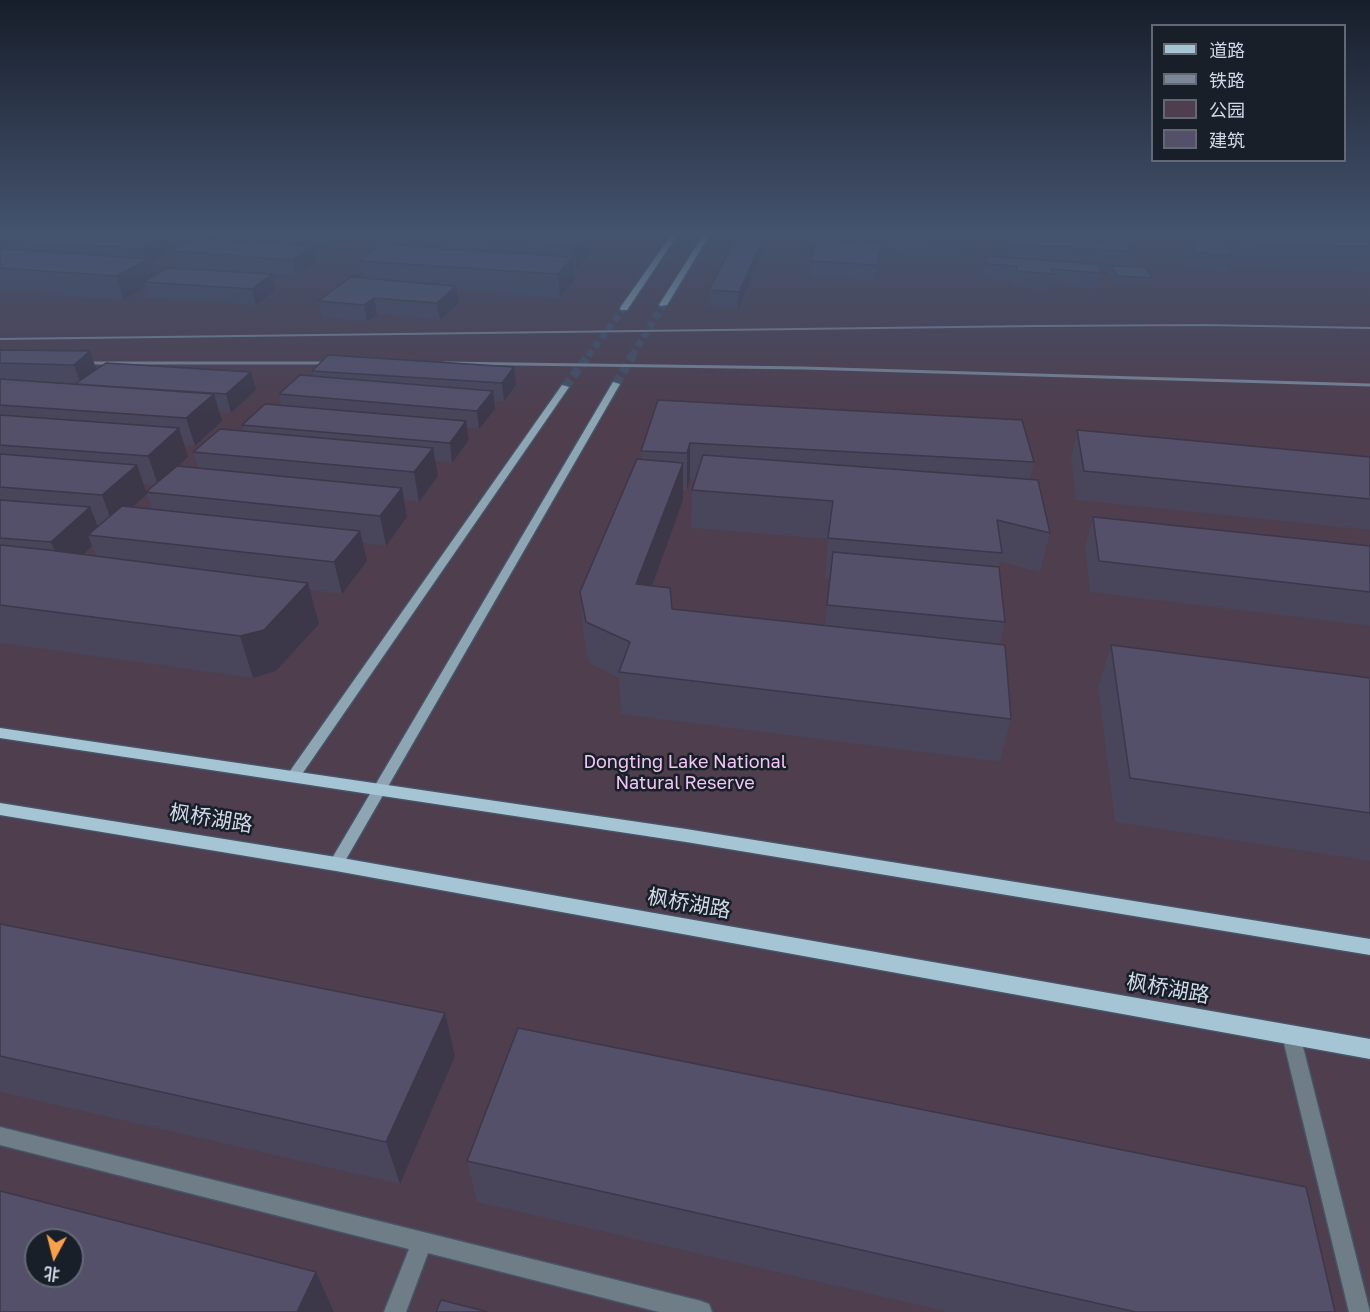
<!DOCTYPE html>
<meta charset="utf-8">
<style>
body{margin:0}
#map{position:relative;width:1370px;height:1312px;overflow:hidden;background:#2a374e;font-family:"Golos Text","Noto Sans SC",sans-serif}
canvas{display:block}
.legend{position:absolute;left:1151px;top:24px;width:195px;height:138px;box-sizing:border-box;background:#191f29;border:2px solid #626975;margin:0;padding:8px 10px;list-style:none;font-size:18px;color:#cfd8e6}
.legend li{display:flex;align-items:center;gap:12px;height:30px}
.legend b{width:30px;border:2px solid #626975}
.north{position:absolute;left:24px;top:1228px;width:60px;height:60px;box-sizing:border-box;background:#191f29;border:2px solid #626975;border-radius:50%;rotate:187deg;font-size:16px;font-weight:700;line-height:24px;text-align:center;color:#cfd8e6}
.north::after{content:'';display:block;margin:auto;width:21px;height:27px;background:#f9a04d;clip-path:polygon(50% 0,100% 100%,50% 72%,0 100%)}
</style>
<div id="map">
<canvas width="1370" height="1312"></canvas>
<ul class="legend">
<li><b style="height:8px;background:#a5c5d5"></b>道路</li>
<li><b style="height:8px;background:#7b8699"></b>铁路</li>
<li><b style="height:16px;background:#4e3e4e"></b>公园</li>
<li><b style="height:16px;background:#55506a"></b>建筑</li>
</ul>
<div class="north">北</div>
</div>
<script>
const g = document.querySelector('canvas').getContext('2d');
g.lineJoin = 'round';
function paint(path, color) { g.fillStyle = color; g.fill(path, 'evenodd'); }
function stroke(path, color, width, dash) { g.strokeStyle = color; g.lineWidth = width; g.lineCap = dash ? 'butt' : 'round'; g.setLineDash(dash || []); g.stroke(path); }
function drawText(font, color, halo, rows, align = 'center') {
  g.font = font + ' "Golos Text","Noto Sans SC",sans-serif'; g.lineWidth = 5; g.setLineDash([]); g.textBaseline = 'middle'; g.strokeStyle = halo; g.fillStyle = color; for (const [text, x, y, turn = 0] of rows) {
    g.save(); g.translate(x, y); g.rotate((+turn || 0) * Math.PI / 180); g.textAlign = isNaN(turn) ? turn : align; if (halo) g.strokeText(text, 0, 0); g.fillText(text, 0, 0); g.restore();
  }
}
paint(new Path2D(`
 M0,234H1370V1312H0ZM36,1240H72V1276H36Z`), '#4e3e4e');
stroke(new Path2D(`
 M588,356L624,308
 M632,356L663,305`), '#434f65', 7, [7, 4]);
stroke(new Path2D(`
 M616,384L633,355
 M565,387L589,355`), '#434f65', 9, [9, 4.5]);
const street = new Path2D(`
 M1291,1027L1297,1030L1300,1035L1370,1312H1349L1282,1035L1285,1030Z
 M0,1127L701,1301L709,1304L712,1312H659L428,1253L406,1312H384L409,1249L0,1145Z`);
const secondary = new Path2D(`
 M672,234H678L627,310H621L620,308Z
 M704,234H710L667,305L661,306L659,305Z
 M613,382L620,384L341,868L336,870L331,868L329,864L331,860Z
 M562,385L569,387L300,777H290L288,774L290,771Z`);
const primary = new Path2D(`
 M0,728L686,829L1370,939V955L686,842L0,738Z
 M0,803L336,857L1370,1039V1059L336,871L0,815Z`);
stroke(street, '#485469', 3);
stroke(secondary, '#485469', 3);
stroke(primary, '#485469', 3);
paint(street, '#6f7e86');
paint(secondary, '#8ea6b3');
paint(primary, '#a5c5d5');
stroke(new Path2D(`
 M0,339L1037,326L1204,325L1370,328`), '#7b8699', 2);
stroke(new Path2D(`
 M78,363H336
 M444,363L803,368L1370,385`), '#7b8699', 3);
paint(new Path2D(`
 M0,234H26L28,239L6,249L22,250L20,243L39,234H230L223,238L167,235L171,249L150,263L154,276L272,274L275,290L256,305L148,298L145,287L124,300L0,290Z
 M247,234H346L332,244L248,239Z
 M374,234H610L604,240L590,239L591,253L576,268H574V280L560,298L457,290L459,303L440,320L377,314L367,322L322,317L318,301L363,278L360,261L377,248Z
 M738,234H779L777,237L766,236V245L738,309L709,306V290Z
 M837,234H963L967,242L964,257L881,251L875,281L809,277L810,261L837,240Z
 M990,234H1033L1032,235L1027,237L1044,238L1043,234H1071L1070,239L1130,251L1127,266L1152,278L1149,286L1115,284L1109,274L1111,266L1099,265L1101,273L1097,289L1050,285L1049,290L1014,287V282L984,279V271L986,256L1004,257L1003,251L1005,239L991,235Z
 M1139,234H1163L1162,235Z
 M1180,234H1370V271L1235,265L1231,259L1227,271L1192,269L1179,237Z
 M313,246L316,261L296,276L176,267L171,251Z
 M0,350L96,370L256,390L231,413L219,412L222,421L195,446L185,445L188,457L178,466L198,468L193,452L243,431L242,425L281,405L279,394L313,376L312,371L514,367L516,385L504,401H494L495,409L479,429L467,428L469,440L452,463L435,461L438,476L419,502L404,500L407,517L386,546L363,543L367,561L342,594L310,590L319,624L276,671L253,678L0,643ZM143,484L155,485L146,492ZM147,494L152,510L132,507ZM92,546L96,556L84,554Z
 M658,400L1034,462L1030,479L1050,533L1040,572L1000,562L999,567L1005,622L1000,645L1011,719L1000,762L621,714L619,678L589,663L583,632L580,592L642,459L641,451ZM690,479L695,480L692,490L691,528L828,539L825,578H830L825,626L672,609L652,586L683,500V490H687Z
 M1077,430L1370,457V530L1076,500L1071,458Z
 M1093,517L1370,546V626L1090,592L1085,547Z
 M1111,645L1370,678V861L1115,822L1098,687Z
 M0,924L455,1056L400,1184L0,1092Z
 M467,1161L1335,1312H948L477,1202Z`), '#49455b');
paint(new Path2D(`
 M0,234H26L28,239L0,252Z
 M167,234L171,249L150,263L155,281L143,282L145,287L124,300L116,276L146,260L142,249Z
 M222,234H230L223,238Z
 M329,234H346L332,244Z
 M587,234H590L591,253L576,268L574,246Z
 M604,234H610L604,240Z
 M765,234H766V245L738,309L739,292Z
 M1021,234H1033L1032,235L1019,239Z
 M882,243L880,258L875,281L877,265Z
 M313,246L316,261L296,276L292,260Z
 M573,257L574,280L560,298L558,274Z
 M272,274L275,290L256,305L252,289Z
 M456,286L459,303L440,320L437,303Z
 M374,298L377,314L367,322L364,305Z
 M90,351L99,377L81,385L74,365Z
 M514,367L516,385L504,401L502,383Z
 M251,372L256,390L231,413L226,394Z
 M493,391L495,409L479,429L477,411Z
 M214,394L222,421L195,446L186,418Z
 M466,421L469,440L452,463L450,443Z
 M179,428L188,457L158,485L148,456Z
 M690,443V479L687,490V453Z
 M433,448L438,476L419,502L414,472Z
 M683,463V500L638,625L636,584Z
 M137,465L147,494L113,525L102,495Z
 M402,488L407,517L386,546L380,516Z
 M90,507L102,537L88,535L92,546L64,573L51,542Z
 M360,531L367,561L342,594L334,562Z
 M308,583L319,624L276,671L253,678L240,636Z
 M445,1013L455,1056L400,1184L386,1142Z
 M316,1272L334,1312H297Z`), '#3c384a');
const building = new Path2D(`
 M39,234H167L142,249L20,243Z
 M420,234H587L574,246Z
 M738,234H765L739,292L709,290Z
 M846,234H967V242Z
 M1187,234H1220L1232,256L1196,253Z
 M1235,234H1370V248L1242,243Z
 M1006,236L1125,242L1130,251L1008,245Z
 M196,238L313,246L292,260L171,251Z
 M818,239L882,243L877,265L810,261Z
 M382,244L573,257L558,274L360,261Z
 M0,248L148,259L116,276L0,268Z
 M986,256L1099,264L1101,273L1052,269L1053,274L1017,271V266L986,264Z
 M1111,266L1145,267L1152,278L1117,276Z
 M167,268L272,274L252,289L143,282Z
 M351,277L456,286L437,303L374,298L364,305L318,301Z
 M0,350L90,351L74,365L0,363Z
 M328,355L514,367L502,383L312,371Z
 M106,363L251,372L226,394L75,384Z
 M300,375L493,391L477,411L279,394Z
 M0,379L214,394L186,418L0,405Z
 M658,400L1022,420L1034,462L690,443L687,453L641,451Z
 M265,404L466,421L450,443L242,425Z
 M0,415L179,428L148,456L0,445Z
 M220,429L433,448L414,472L193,452Z
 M1077,430L1370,457V499L1084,471Z
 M0,454L137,465L102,495L0,487Z
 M703,455L1038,480L1050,533L997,520L1002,553L828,538L833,501L692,490Z
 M637,459L683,463L636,584L670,588L672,609L1005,645L1011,719L619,672L630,642L586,622L580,592Z
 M177,466L402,488L380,516L146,492Z
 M0,500L90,507L51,542L0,538Z
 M122,506L360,531L334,562L88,535Z
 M1093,517L1370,546V592L1099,561Z
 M0,545L48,550L308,583L264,630L240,636L0,605Z
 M833,552L999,567L1005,622L827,605Z
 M1111,645L1370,678V813L1130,778Z
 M0,924L445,1013L386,1142L0,1056Z
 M518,1028L1306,1187L1335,1312H1136L467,1161Z
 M0,1191L316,1272L297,1312H0ZM36,1240H72V1276H36Z
 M441,1300L488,1312H436Z`);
paint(building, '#55506a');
stroke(building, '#3c384a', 1.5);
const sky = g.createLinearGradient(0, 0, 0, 417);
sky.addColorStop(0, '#171e2b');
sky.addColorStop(0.56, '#44536e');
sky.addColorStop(1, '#44536e00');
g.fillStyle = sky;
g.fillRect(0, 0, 1370, 417);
drawText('18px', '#f2c6f4', '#191f29', [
 ["Dongting Lake National",685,762],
 ["Natural Reserve",685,783]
]);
drawText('21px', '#cfd8e6', '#191f29', [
 ["枫桥湖路",211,819,9],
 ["枫桥湖路",689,904,10],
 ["枫桥湖路",1168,989,10]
]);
</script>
